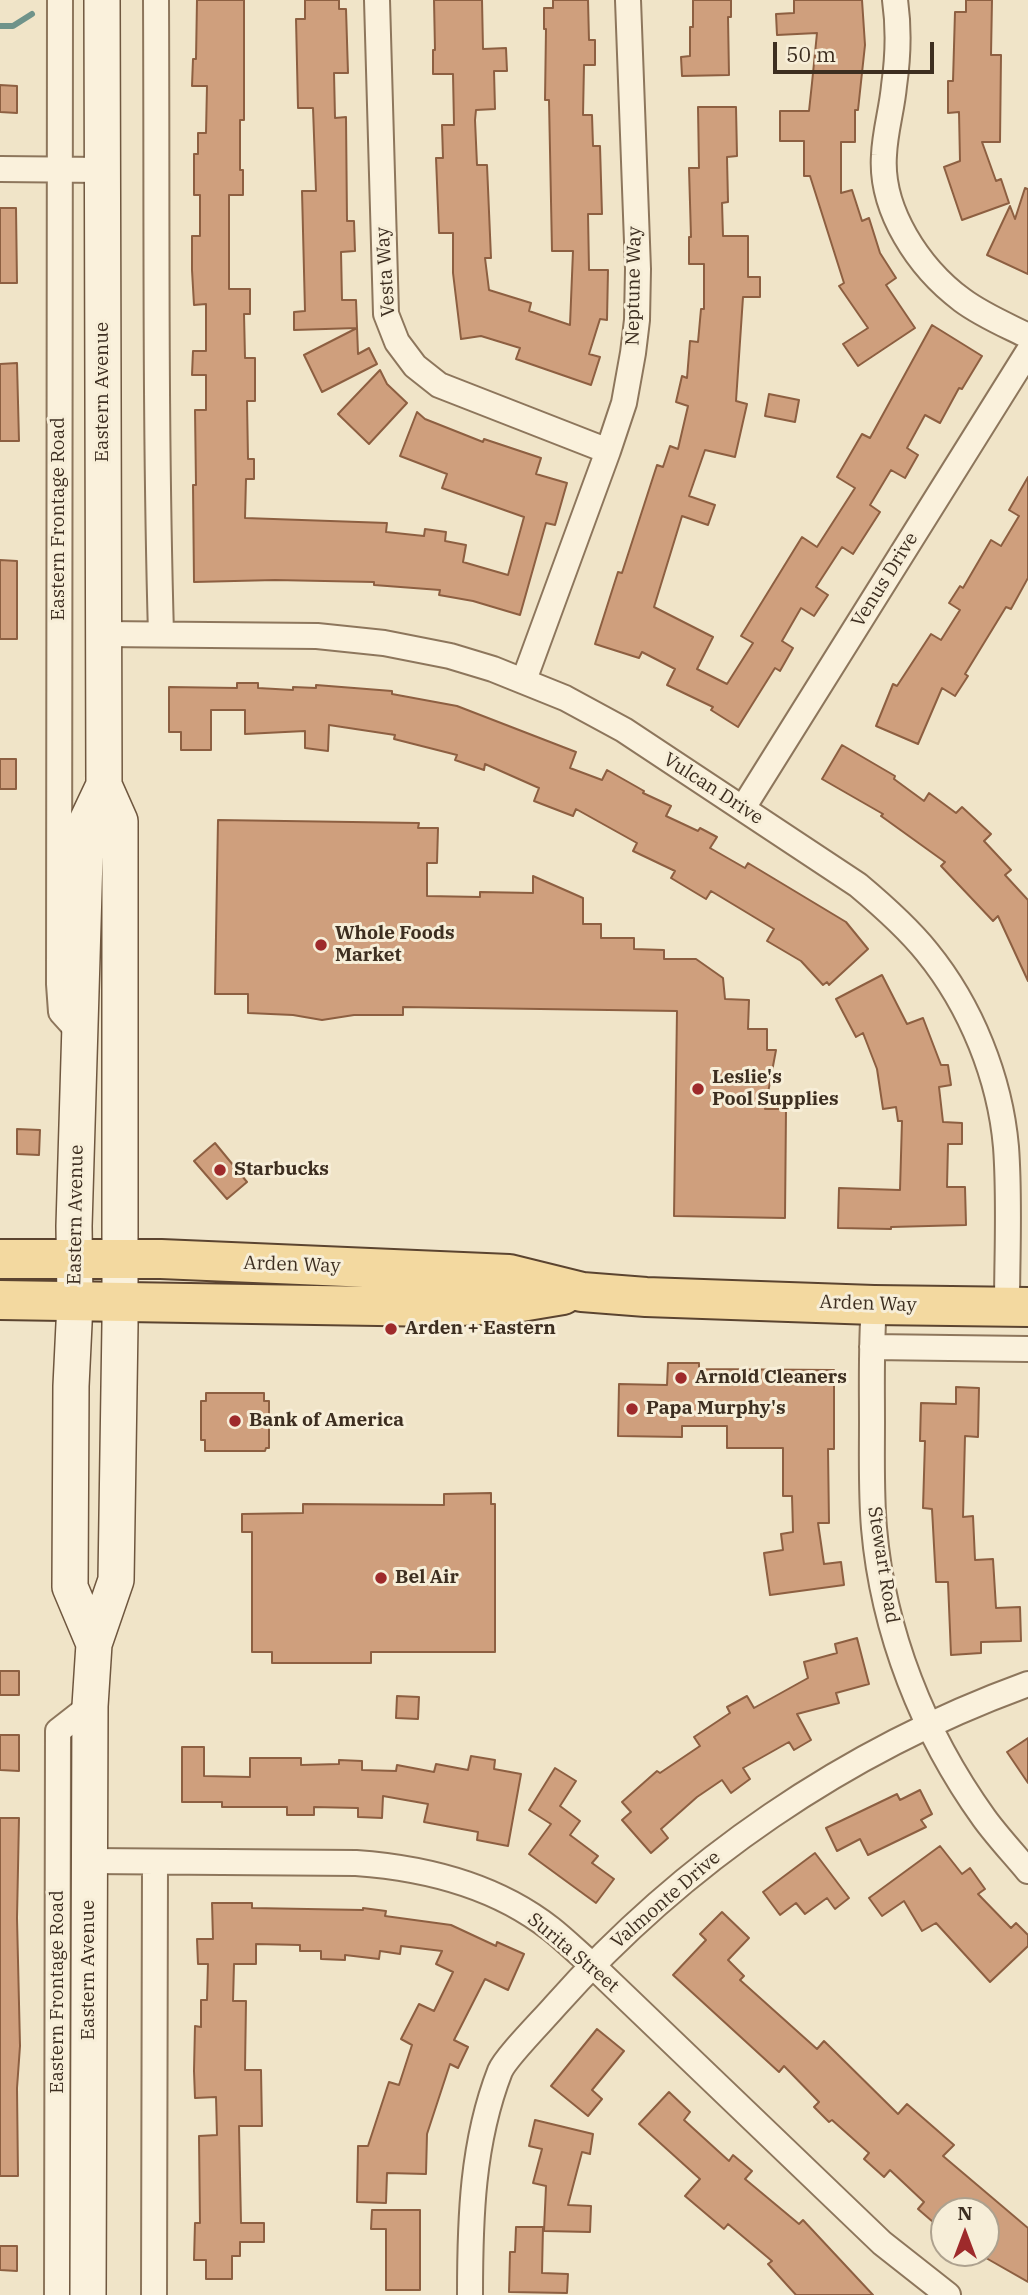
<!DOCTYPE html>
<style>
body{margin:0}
#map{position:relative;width:1028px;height:2295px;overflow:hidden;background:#f0e4c8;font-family:"IBM Plex Serif",serif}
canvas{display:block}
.north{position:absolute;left:930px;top:2197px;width:70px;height:70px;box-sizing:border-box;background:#f7eed8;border:2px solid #ada18e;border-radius:50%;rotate:0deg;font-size:19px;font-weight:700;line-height:28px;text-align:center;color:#3d2e20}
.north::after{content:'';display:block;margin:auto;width:24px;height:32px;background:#9e2a2b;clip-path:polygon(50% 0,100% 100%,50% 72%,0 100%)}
.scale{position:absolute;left:773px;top:42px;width:161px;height:32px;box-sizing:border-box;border:4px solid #3d2e20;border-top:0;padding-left:9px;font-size:21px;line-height:24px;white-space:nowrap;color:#3d2e20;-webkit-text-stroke:5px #f7eed8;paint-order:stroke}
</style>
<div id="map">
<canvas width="1028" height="2295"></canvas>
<div class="north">N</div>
<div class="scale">50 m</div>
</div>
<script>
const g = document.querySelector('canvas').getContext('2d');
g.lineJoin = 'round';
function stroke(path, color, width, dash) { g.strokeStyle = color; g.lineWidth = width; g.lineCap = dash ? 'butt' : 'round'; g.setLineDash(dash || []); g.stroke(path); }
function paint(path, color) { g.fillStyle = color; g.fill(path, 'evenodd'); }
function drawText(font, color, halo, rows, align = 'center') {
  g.font = font + ' "IBM Plex Serif",serif'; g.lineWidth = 6; g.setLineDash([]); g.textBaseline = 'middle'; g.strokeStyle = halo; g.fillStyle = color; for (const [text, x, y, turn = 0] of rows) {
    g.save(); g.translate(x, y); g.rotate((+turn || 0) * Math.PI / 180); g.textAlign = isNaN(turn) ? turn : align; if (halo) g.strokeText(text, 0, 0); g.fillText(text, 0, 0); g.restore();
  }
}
stroke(new Path2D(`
 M0,26H13L32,14`), '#6f938a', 6);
const building = new Path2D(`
 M197,0H244V120H240V170H243V195H229V289H250V314H244L245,358H255V401H247L248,459H254V479H246L245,518L387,523L386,532L424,536L425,529L446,532L445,541L466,545L463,562L508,575L524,517L442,488L447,474L400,456L417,412L425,419L483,442L484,439L541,458L536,474L567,483L555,525L546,523L520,615L473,601L439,595L440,590L374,585V582L275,580L194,582L193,485H196L195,410H206V375H192L193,351H206V304L194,305L192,270V236H200V195H194V154H198V133H206L207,86H192L193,59H196Z
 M305,0H339V9H346L348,73H334L335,118L346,117L347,221H354L355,251L341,252L342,300H356L358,354L369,348L377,364L322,392L304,355L357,328L294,330V312L305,311L302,191H316L313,108H298L296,19H305Z
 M434,0H482L483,49L506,48L507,71H494L495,109L476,110L475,120L477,165H487L491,258H485L489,290L531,303L529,311L570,325L573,251H552L549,100H545L546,29H544V8H553V0H588L589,40H595V65H584L583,115H592L593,146H600L602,214H588L589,270H608L607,320L600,319L589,354L600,357L591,385L516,359L520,348L481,336L461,339L453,273V233H439L436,158H443L442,125H454L453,74H433V50H435Z
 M693,0H731V17H728L729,75L682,76L681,57L690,56V27H693Z
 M794,0H862L865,45L858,110H855V142H841V193L852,190L862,221L869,218L880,253L896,278L886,285L915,328L858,366L843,344L868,328L839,286L844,283L810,176H804V141H780V111H809L812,83L817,33L777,35L776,14L794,13Z
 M966,0H992L991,55H1001L1000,142H982L996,181L1001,179L1009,203L962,220L944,167L960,161L959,112L948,113V81H953L955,12H966Z
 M0,85L17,86V113L0,112Z
 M698,107H736L737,156L727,157L728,202L722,203L723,236H748V277H760V297H743L736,401L747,404L735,457L705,450L689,496L715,505L708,525L682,516L654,607L713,637L697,669L727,684L753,643L741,636L802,537L817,547L855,488L837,477L862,434L870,438L932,325L982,356L962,389L959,388L940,423L925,415L907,448L918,455L905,478L891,470L870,505L880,512L853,554L842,547L816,587L828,595L814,616L801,608L782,641L793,648L780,671L775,668L738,727L711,710L713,707L667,685L675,669L642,652L639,658L595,644L618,572L622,573L657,465L663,467L670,446L678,449L688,406L676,402L682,376L687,378L690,341L698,342L701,309H704V264H689V237H691L689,168H699Z
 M1025,188L1028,189V274L987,255L1010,206L1015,219Z
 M0,208H16L17,283H0Z
 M17,363L19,441H0V364Z
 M380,370L387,384L407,403L369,444L338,414Z
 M769,394L799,400L795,422L765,416Z
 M1028,477V578L1011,609L1006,607L965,674L968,676L955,696L942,688L918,744L876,726L893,684L897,686L931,634L941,640L960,610L949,603L960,586L963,588L991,540L1001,546L1019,516L1009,510Z
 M0,560L17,561V639H0Z
 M237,683H258V688L293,690V687L316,688V685L392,691V694L457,706L576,752L570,768L602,780L607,770L644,791L643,793L671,806L666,816L698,831L700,828L717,837L710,848L745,868L748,863L846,922L868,949L829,985L827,982L823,985L801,961L767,941L774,929L711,891L706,899L671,878L675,871L633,851L637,843L576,809L573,816L534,801L539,788L485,764L484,770L455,760L457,755L394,739L395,735L329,725L328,751L305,748V731L245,734V710H211V750H181V732H169V687L237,688Z
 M842,745L895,776L894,779L924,801L929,793L956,813L962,807L991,834L984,841L1011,870L1005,875L1028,900V981L998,916L993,921L941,866L945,862L881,816L883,814L822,779Z
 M0,759H16V789H0Z
 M218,820L419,823L418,828H438L437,863H427V896L480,897V892L533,893V876L583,898V924H601V938H634V949L664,950V959H696L723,978L725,999L749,1000L748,1029H767V1050H776L765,1109H786L785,1218L674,1216L677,1011L403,1007V1015H354L322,1020L293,1015L248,1013V994H215Z
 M882,975L907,1024L923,1018L941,1065H948L951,1085L939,1087L943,1122L962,1123V1144H948L947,1187H965L966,1225L891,1227V1229L838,1228L839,1188L900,1190L902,1121H898L896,1107L883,1109L877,1069L863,1033L856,1037L836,999Z
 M17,1129L40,1130L39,1155L17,1154Z
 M215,1143L247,1182L227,1199L194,1161Z
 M668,1363H699V1369L834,1370V1449H828L829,1523H818L824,1564L841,1562L844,1585L770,1595L764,1553L783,1550L781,1534L793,1532L792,1496H783V1448H727V1426H682V1437L618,1436L619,1384L667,1385Z
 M956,1387L979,1388L978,1437L965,1436L963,1517L973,1516L975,1560L993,1559L996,1608L1020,1607L1021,1641L981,1642V1653L951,1655L948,1582H936L932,1509L923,1508L925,1441H920L921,1403L956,1404Z
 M206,1393H264V1401H269V1448H266L265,1451H205V1440H201V1401H206Z
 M491,1493V1504H495V1652H371V1663H272V1652H252V1532H242V1514L303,1513V1504L444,1505V1494Z
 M857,1638L869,1684L836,1693L839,1703L797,1714L811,1740L794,1750L789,1742L743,1768L750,1779L731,1793L722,1780L697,1797L661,1829L668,1838L651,1853L622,1820L631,1812L622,1802L657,1771L660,1773L700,1746L694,1737L730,1713L727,1707L747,1696L754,1708L808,1678L804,1662L837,1653L835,1644Z
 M0,1671H19V1695H0Z
 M397,1696L419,1697L418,1719L396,1718Z
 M0,1735H19V1771L0,1770Z
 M1028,1738V1783L1007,1752Z
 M182,1747H204V1776L250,1777V1758H301V1765L339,1764V1760L362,1761V1770L396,1771L397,1765L434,1772L436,1764L468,1770L471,1756L495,1760L494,1769L521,1774L508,1846L477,1840L478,1832L424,1822L428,1804L383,1796L382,1818L358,1817V1808L314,1807V1815H287V1807H222V1802H182Z
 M555,1768L576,1781L560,1806L580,1821L570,1835L598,1856L592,1863L614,1879L596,1903L529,1854L551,1824L529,1810Z
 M920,1790L932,1814L921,1820L926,1827L868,1855L860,1839L837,1851L826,1828L897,1794L900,1800Z
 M0,1818H19L17,1918L20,2046L17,2088L18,2176H0Z
 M940,1846L962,1874L970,1868L985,1889L978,1894L1011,1928L1016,1923L1028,1935V1946L990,1982L936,1923L922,1931L904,1901L882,1916L869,1898Z
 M815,1853L849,1898L835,1909L827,1898L805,1914L796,1903L780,1915L763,1892Z
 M212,1903H252V1908L363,1910V1908L386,1911L385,1916L451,1925L496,1946L497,1942L524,1954L508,1990L485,1979L454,2040L468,2047L458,2068L450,2064L427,2134L426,2174L387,2173L386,2203L357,2202L358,2146H368L389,2082L399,2085L412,2045L401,2039L419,2004L434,2011L453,1972L436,1964L442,1951L401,1946L400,1954L380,1951L379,1959L345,1955V1960L321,1959V1951H300V1945L256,1944V1964H234L233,2001H246L245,2070H261L262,2126H239L241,2223H264V2242H240V2256H232V2279H206V2260H194L195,2223H200L199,2136L217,2135L216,2097L195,2098L194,2071L195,2026L201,2027V2000H207L208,1964H198L197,1939H213Z
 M722,1912L749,1938L728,1960L744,1976L740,1980L817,2049L824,2041L898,2114L907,2104L954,2145L943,2156L1028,2228V2282L986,2258V2211H944V2217L940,2222H933L918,2209L924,2202L890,2170L884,2177L864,2159L869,2153L832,2120L829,2122L814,2107L819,2102L784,2066L779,2072L673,1975L706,1940L700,1934Z
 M597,2029L624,2051L592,2090L602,2099L588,2116L551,2086Z
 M669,2092L690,2112L684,2120L729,2161L733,2155L752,2171L745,2179L799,2224L803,2220L873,2295H796L768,2264L772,2261L728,2224L724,2229L685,2196L700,2179L639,2124Z
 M535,2120L593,2134L590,2154L582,2152L568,2205L591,2206L590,2232L544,2231L546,2186L533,2183L542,2149L529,2146Z
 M372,2210H420V2290H386V2229H371Z
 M516,2227H543L542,2273L568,2274L567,2293L509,2292L510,2252H515Z
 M0,2246H17V2271L0,2270Z`);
paint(building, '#cf9f7d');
stroke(building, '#8d5f41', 2);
const street = new Path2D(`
 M60,0L59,984L61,1012L79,1032
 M156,0C157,211 155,423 161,634
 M377,0L386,314L397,342L415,366L439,385L608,451
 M895,0C899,28 898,58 894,86C892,109 885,131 884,155C880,210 919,268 962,300C982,315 1006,325 1028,336
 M0,169L102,170
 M103,634L317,636L384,643L450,656L493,669L565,698L624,730L858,885C883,906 907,927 927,952C971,1006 1000,1078 1006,1147C1010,1200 1007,1254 1007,1307
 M524,680L608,451L624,403L633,353L637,320L638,269L628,0
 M743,808L1028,352
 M874,1305C871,1344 872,1383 872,1422C872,1457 871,1493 874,1528C883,1632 923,1733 984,1818C997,1836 1013,1853 1028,1871
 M872,1347L1028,1349
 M89,1861L356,1863C426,1868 495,1885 551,1929C565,1940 578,1953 592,1965L882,2243L948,2295
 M57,2295L58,1731L90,1706
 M154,2295L155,1862
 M470,2295C470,2219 472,2143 500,2071C506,2057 543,2020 555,2006C683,1862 846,1750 1028,1684`);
const secondary = new Path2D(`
 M94,1644L70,1587L71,1386L75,1303L74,1226L86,823L104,785
 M88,2295L90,1706L94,1644L116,1580L120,1324V821L104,785L102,0`);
const primary = new Path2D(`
 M0,1259H161L509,1274L582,1292L646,1297L874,1305L1028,1307
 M0,1300L441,1307L515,1303L563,1295`);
stroke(street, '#8d765c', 28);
stroke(secondary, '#6f573f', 38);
stroke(primary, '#5b4430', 42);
stroke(street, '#faf1dc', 24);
stroke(secondary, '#faf1dc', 35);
stroke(primary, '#f3d9a0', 38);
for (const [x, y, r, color] of [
 [321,945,7,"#9e2a2b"],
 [698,1089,7,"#9e2a2b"],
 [220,1170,7,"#9e2a2b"],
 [391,1329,7,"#9e2a2b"],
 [681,1378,7,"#9e2a2b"],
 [632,1409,7,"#9e2a2b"],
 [235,1421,7,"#9e2a2b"],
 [381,1578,7,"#9e2a2b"]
]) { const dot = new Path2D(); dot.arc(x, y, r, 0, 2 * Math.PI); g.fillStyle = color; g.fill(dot); stroke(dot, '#f7eed8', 2.5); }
drawText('19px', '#3d2e20', '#f7eed8', [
 ["Vesta Way",386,272,-94],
 ["Neptune Way",634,286,-89],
 ["Eastern Avenue",103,392,-90],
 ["Eastern Frontage Road",59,519,-90],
 ["Venus Drive",885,580,-58],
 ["Vulcan Drive",713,789,33],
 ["Eastern Avenue",76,1215,-89],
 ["Arden Way",292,1265,2],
 ["Arden Way",868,1304,2],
 ["Stewart Road",883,1565,81],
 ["Valmonte Drive",666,1900,-41],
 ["Surita Street",573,1953,40],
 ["Eastern Avenue",89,1970,-90],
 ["Eastern Frontage Road",58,1992,-90]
]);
drawText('bold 19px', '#3d2e20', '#f7eed8', [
 ["Whole Foods",335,934],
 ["Market",335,956],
 ["Leslie's",712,1078],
 ["Pool Supplies",712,1100],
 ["Starbucks",234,1170],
 ["Arden + Eastern",405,1329],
 ["Arnold Cleaners",695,1378],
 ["Papa Murphy's",646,1409],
 ["Bank of America",249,1421],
 ["Bel Air",395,1578]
], 'left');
</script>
